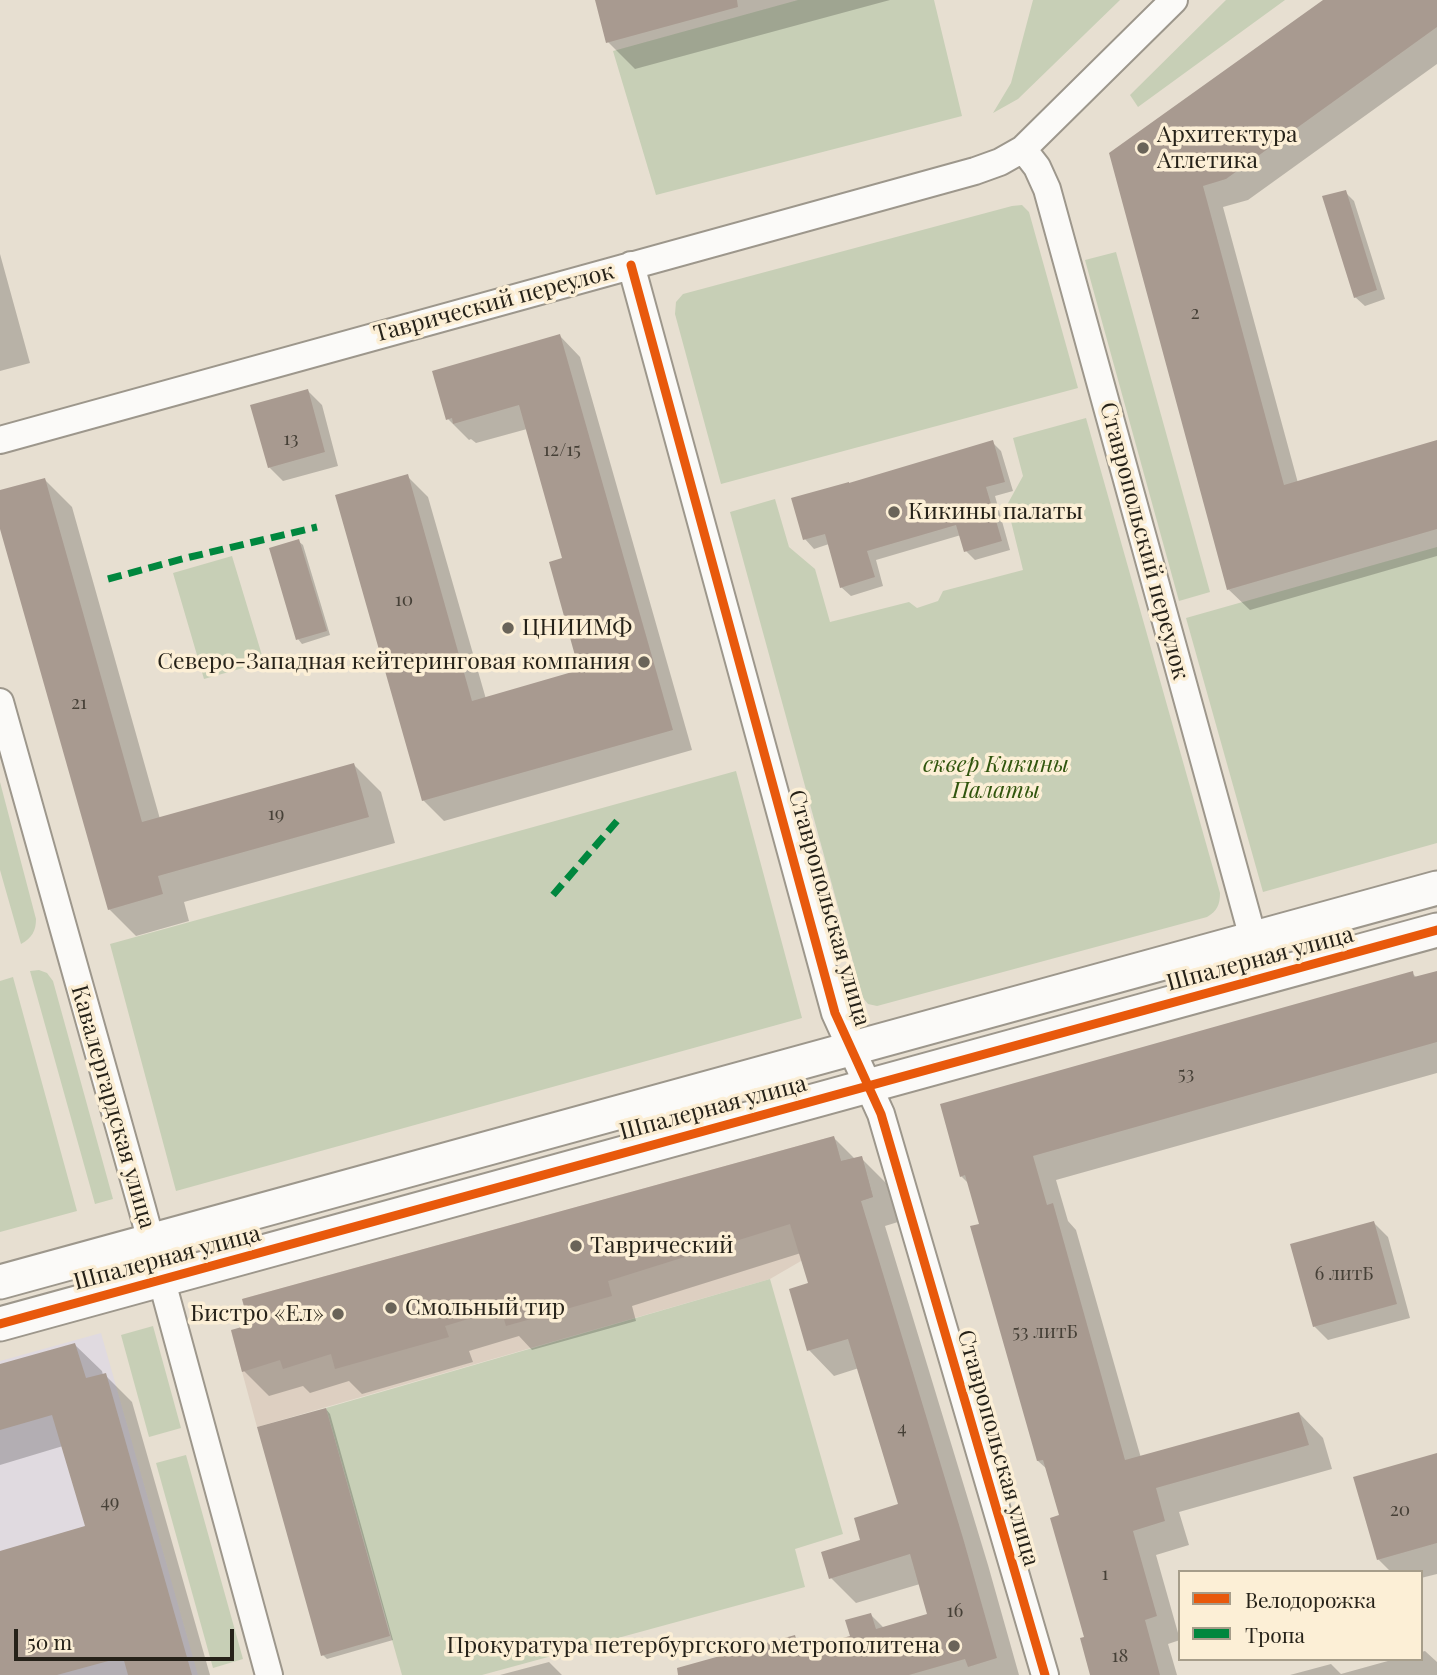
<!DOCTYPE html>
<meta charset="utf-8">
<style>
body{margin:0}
#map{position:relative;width:1437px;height:1675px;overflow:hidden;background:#e7dfd1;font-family:"Playfair Display",serif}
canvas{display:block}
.legend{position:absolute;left:1178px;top:1570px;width:245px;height:91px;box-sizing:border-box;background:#fcefd6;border:2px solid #a69d8a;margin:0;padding:9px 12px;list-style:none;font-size:21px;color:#262219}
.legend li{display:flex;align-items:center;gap:14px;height:35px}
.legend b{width:35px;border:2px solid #a69d8a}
.scale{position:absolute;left:14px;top:1629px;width:220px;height:32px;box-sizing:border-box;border:4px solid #262219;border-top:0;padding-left:9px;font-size:21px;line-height:24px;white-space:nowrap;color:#262219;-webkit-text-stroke:5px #fcefd6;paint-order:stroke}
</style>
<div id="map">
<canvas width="1437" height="1675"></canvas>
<ul class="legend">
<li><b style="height:9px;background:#e8590c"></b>Велодорожка</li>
<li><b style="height:9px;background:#00873e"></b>Тропа</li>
</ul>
<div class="scale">50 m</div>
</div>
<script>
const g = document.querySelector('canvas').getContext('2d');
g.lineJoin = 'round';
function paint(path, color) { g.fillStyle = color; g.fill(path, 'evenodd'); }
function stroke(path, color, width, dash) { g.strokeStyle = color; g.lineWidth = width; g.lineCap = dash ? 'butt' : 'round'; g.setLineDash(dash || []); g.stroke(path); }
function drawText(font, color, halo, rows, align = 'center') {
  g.font = font + ' "Playfair Display",serif'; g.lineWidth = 7; g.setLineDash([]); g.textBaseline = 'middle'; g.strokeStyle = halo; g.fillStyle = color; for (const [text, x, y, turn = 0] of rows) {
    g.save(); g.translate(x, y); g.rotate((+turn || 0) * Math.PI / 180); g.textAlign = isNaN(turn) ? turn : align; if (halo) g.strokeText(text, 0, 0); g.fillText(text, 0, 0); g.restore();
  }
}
paint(new Path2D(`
 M834,1136L841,1161L862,1156L873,1197L840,1208L836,1249L801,1261L770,1279L257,1427L231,1331L249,1325L242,1299Z`), '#ddcfc1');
paint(new Path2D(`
 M101,1333L198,1675H0V1361Z`), '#e0dae0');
paint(new Path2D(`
 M798,0H934L962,116L656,195L613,51Z
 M1033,0H1120L1018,99L993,113L1011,83Z
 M1226,0H1285L1138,107L1130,95Z
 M1022,205L1029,212L1078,388L721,484L675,314L676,302L683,294L1012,206Z
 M1116,252L1210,592L1179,601L1085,260Z
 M1086,418L1220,893C1220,905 1217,911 1207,917L877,1006L868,1004L863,998L730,512L775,499L789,547L815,569L830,622L909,602L917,608L938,601L943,591L1023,570L1007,505L1023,476L1013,438Z
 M1437,547V843L1263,892L1186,618Z
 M232,556L264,662L204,679L173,573Z
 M736,771L802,1018L176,1191L110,944Z
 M0,782L36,919C36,931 32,938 21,944L0,870Z
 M39,970L47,973L53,981L113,1199L95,1204L30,971Z
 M13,977L77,1211L0,1232V981Z
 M770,1279L843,1534L795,1549L805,1587L482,1675H402L326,1408Z
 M153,1326L181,1428L149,1437L121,1335Z
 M186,1455L243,1659L213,1668L156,1463Z`), '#c7cfb6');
paint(new Path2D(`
 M596,0H890L635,69L608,42Z
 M1326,0H1437V64L1248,200L1223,207L1298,483L1437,442V556L1250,610L1228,589L1111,154Z
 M1345,192L1354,201L1385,299L1365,306L1355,297Z
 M0,254L30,363L0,371Z
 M560,336L580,357L692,750L444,821L423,800L407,476L428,497L486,699L582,672L564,559L527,429L476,443L471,439L469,440L448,419Z
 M308,391L322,405L338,466L283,481L269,467Z
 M992,442L1001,451L1013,491L995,496L1010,550L975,560L966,551L961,535L876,560L883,586L851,596L841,587L829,544L814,549L805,539Z
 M45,480L72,507L160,819L354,765L381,792L395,843L184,902L189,921L136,936L109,909L0,523V492Z
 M298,541L303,545L330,635L302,644L298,639Z
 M1437,972V1073L1056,1180L1068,1221L1076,1230L1141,1458L1299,1413L1323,1438L1332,1469L1179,1512L1189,1545L1156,1555L1180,1640L1168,1644L1177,1675H1092L1086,1638L1061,1517L1048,1470L1038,1461L981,1225L969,1184L961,1176L1412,973L1417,978Z
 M834,1138L855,1159L861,1158L886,1183L898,1222L885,1226L988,1565L1019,1675H752L794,1637L807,1650L852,1637L871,1615L884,1628L929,1615L920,1584L856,1603L831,1578L862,1541L900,1506L859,1368L834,1376L809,1350L791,1290L810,1284L801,1253L632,1306L636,1321L532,1350L519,1336L469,1351L473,1362L362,1394L349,1381L310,1393L303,1386L269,1396L244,1371Z
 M1374,1223L1388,1237L1410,1318L1328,1340L1314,1326Z
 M75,1345L102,1371L103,1375H105L132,1402L210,1675H0V1553L87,1527L63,1446L0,1465V1366Z
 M326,1409L330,1414L393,1640L327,1659L323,1655Z
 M1437,1455V1574L1421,1578V1572H1391L1378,1559Z
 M1425,1651L1437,1662V1675H1290L1331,1664L1341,1674L1395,1659H1421V1652Z
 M549,1662L562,1675H500Z`), '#0003');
paint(new Path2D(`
 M595,0H737L738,7L606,43Z
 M1323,0H1437V27L1226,179L1203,186L1284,485L1437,440V529L1227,590L1109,153Z
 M1346,190L1377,290L1354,298L1322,196Z
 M560,334L673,730L422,801L335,495L408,474L472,701L579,670L549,562L562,558L519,405L453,424L452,418L446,420L432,371Z
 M308,389L325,452L268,468L250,405Z
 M993,440L1005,482L986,487L1002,541L964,552L956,525L867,551L875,577L840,588L825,534L803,540L791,498L849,482V483Z
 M45,478L142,822L354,763L369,817L158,876L163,894L108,910L0,529V490Z
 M299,539L327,631L296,640L269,548Z
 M1413,971L1414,977L1437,971V1042L1033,1156L1047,1205L1053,1203L1125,1460L1299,1412L1309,1445L1156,1488L1165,1521L1133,1531L1157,1616L1145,1620L1160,1675H1090L1080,1638L1084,1637L1050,1518L1059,1515L1043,1460L1037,1461L970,1226L979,1224L965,1175L960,1177L940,1104Z
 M834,1136L841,1161L862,1156L873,1197L861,1201L963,1538L997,1658L968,1667L965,1659L909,1675H678L677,1668L795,1635L799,1650L850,1636L845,1620L871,1613L876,1629L927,1614L910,1554L829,1579L821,1552L860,1540L854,1518L898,1504L848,1339L807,1351L789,1289L808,1283L790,1224L608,1281L612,1296L506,1326L501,1309L445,1326L449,1337L335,1369L331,1354L283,1369L280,1360L242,1372L231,1330L249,1325L242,1299Z
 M1374,1221L1397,1304L1313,1327L1290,1244Z
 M75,1343L86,1378L106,1373L192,1675H128L123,1657L57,1675H0V1551L85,1526L52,1415L0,1430V1364Z
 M326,1408L390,1636L321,1656L257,1427Z
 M1437,1453V1543L1377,1560L1353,1477Z`), '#a89a90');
const minor = new Path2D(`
 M1023,149L1037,167L1047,189L1253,938
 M631,265L835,1013L881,1114L1045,1675
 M0,440L975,171L1000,162L1023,149L1174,0
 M0,702L142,1208L269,1675`);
const tertiary = new Path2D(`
 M0,1282L1437,888
 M0,1324L1437,930`);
stroke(minor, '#9d978c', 30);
stroke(tertiary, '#9d978c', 37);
stroke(minor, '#fbfaf8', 26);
stroke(tertiary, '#fbfaf8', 33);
stroke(new Path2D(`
 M108,579L186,558L317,527
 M553,895L617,821`), '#00873e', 7, [14, 7]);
stroke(new Path2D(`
 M631,265L835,1013L881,1114L1045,1675
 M0,1324L1437,930`), '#e8590c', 9);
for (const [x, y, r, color] of [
 [1143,148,7,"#6a6459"],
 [894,512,7,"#6a6459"],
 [508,628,7,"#6a6459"],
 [644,662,7,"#6a6459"],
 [576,1246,7,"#6a6459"],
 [391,1308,7,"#6a6459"],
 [338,1314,7,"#6a6459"],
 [954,1646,7,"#6a6459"]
]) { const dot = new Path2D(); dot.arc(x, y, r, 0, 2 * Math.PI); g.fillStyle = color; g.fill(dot); stroke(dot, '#fcefd6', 2.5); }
drawText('19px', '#464037', null, [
 ["2",1195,313],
 ["13",291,439],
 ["12/15",562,450],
 ["10",404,600],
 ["21",79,703],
 ["19",276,814],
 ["53",1186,1074],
 ["6 литБ",1344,1274],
 ["53 литБ",1045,1332],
 ["4",902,1428],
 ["49",110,1502],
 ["20",1400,1510],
 ["1",1105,1574],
 ["16",955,1611],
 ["18",1120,1656]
]);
drawText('23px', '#262219', '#fcefd6', [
 ["Архитектура",1157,135],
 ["Атлетика",1157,161],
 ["Кикины палаты",908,512],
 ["ЦНИИМФ",522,628],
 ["Северо-Западная кейтеринговая компания",630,662,"right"],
 ["Таврический",590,1246],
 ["Смольный тир",405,1308],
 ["Бистро «Ел»",324,1314,"right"],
 ["Прокуратура петербургского метрополитена",940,1646,"right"]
], 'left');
drawText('23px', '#262219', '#fcefd6', [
 ["Таврический переулок",494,303,-15],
 ["Ставропольский переулок",1144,541,75],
 ["Ставропольская улица",829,908,74],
 ["Шпалерная улица",1260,959,-15],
 ["Кавалергардская улица",113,1107,74],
 ["Шпалерная улица",713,1108,-15],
 ["Шпалерная улица",167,1258,-15],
 ["Ставропольская улица",998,1448,74]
]);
drawText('italic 23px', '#30550d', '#fcefd6', [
 ["сквер Кикины",996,765],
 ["Палаты",996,791]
]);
</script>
